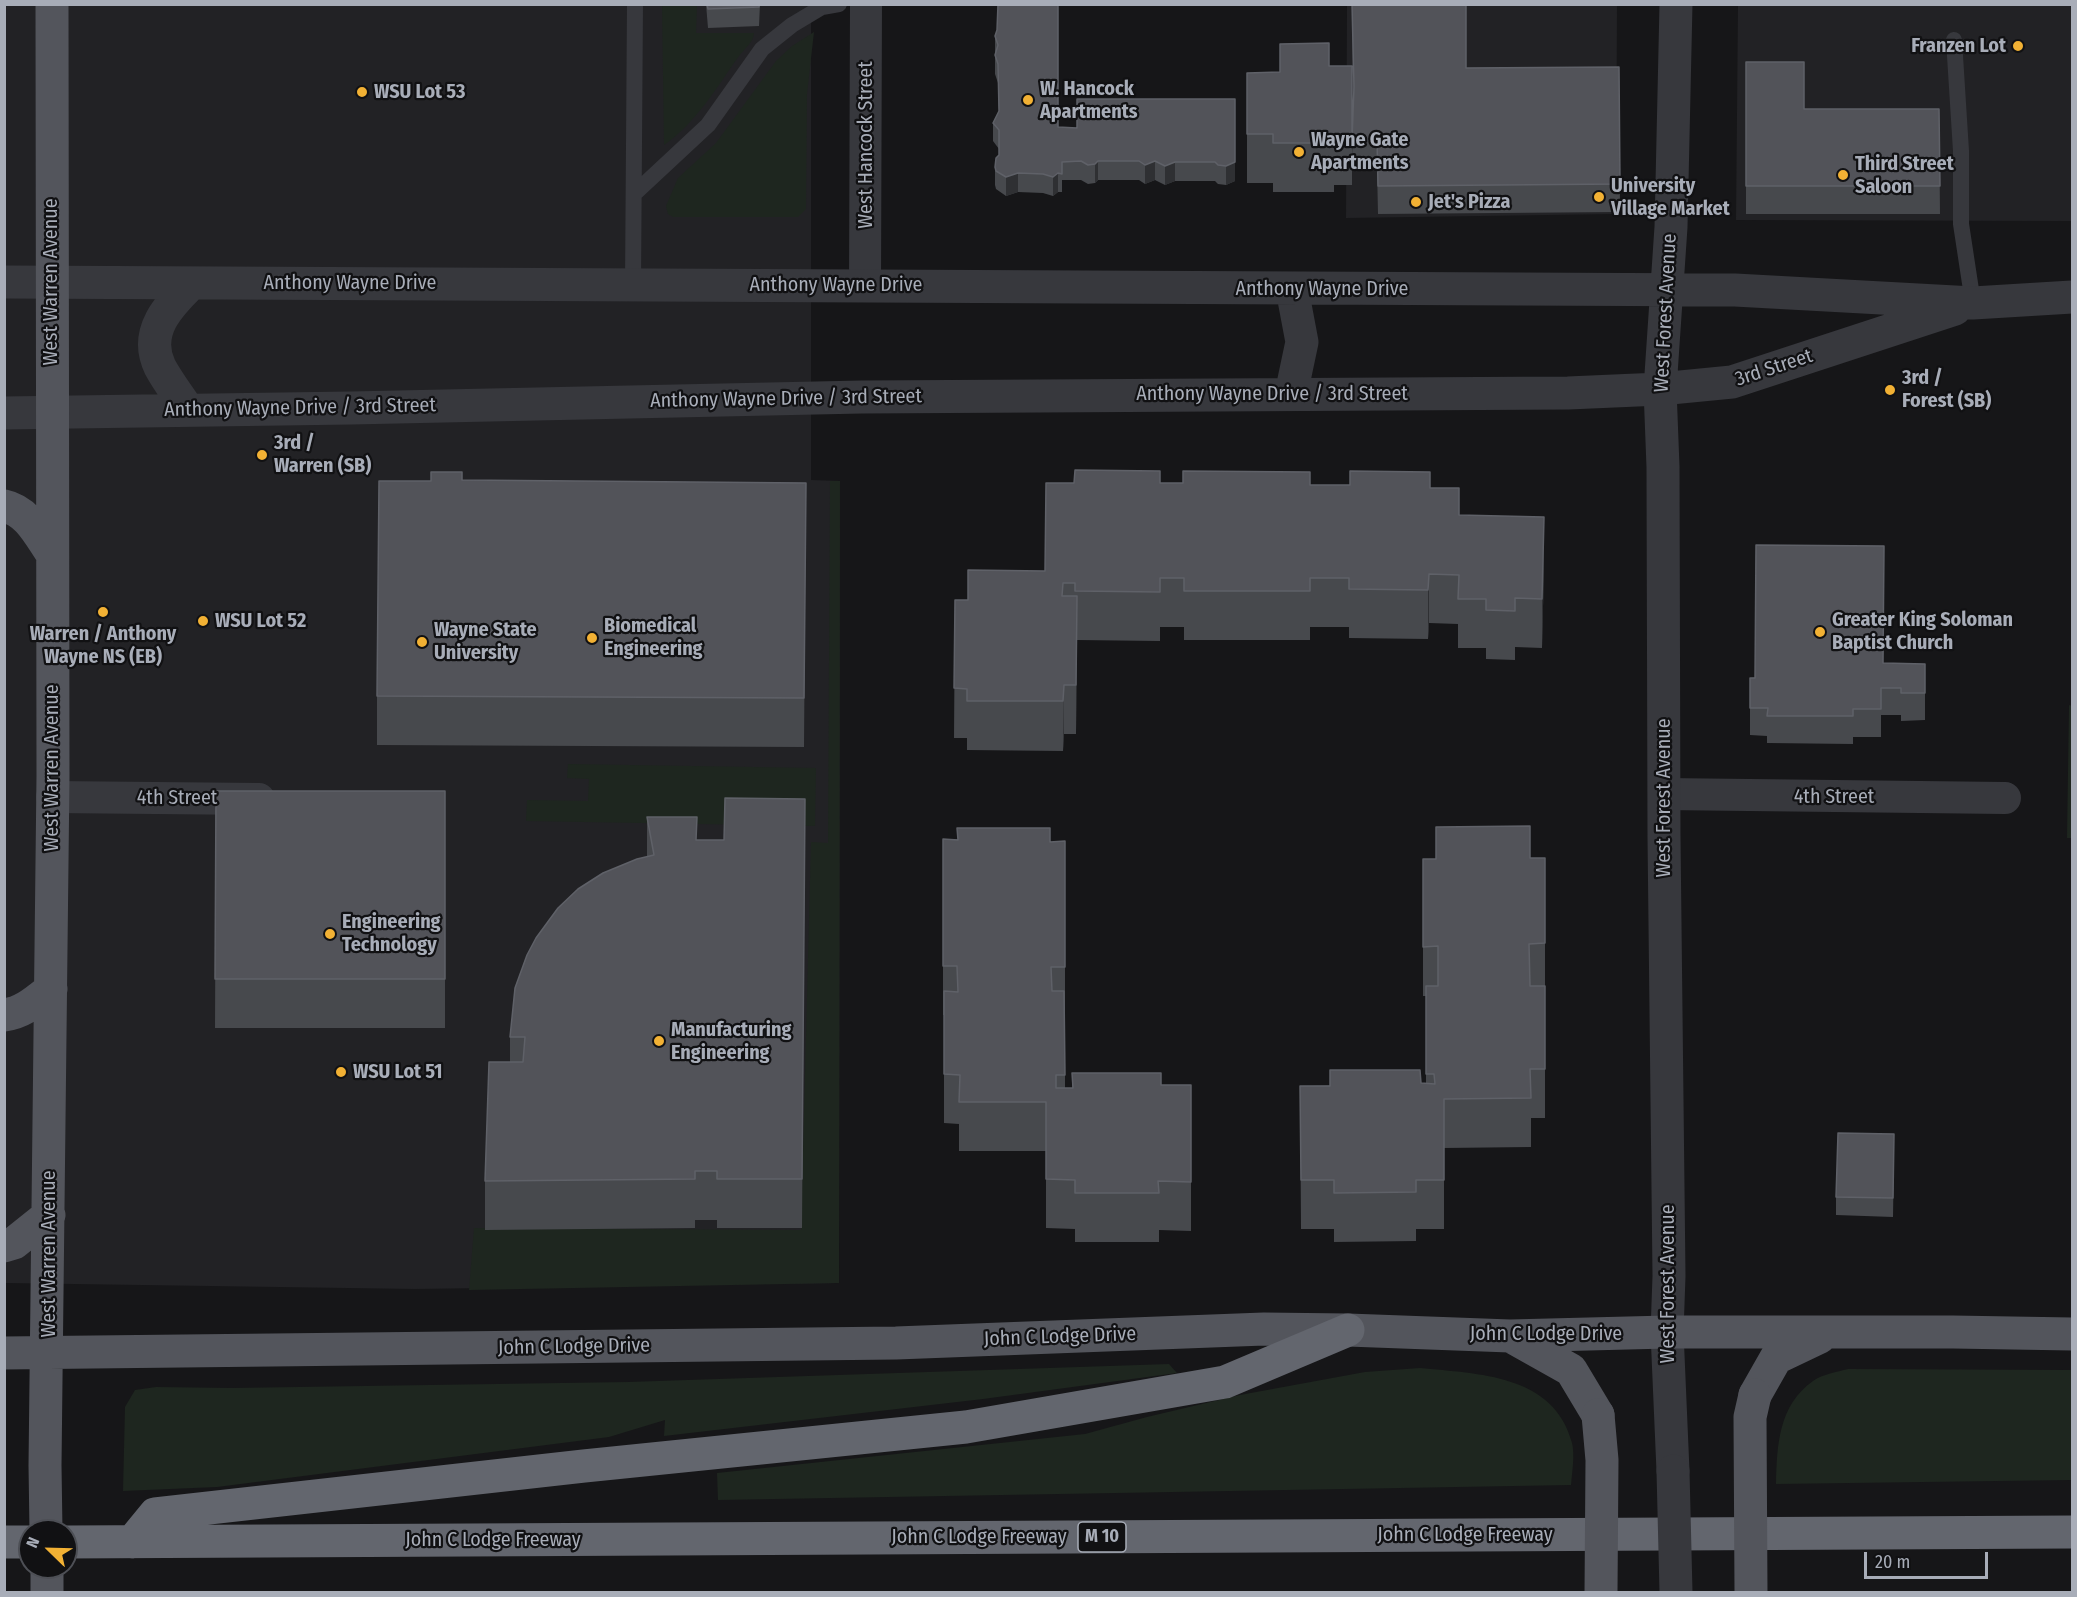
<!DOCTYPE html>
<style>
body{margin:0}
#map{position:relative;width:2077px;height:1597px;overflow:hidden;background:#161618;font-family:"Fira Sans Condensed",sans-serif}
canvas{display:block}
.frame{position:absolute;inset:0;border:6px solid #a8adb8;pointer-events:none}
.north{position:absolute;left:18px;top:1519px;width:60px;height:60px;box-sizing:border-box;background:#111113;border:2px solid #4d4f55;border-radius:50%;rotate:293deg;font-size:16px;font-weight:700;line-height:24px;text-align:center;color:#a8adb8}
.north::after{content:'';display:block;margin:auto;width:21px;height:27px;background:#f2b134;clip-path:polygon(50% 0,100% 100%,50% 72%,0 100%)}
.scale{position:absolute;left:1864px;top:1552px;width:124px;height:27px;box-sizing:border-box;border:3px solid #a8adb8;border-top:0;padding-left:8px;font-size:18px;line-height:21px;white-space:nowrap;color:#a8adb8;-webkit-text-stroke:4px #111113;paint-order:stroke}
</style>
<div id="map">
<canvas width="2077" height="1597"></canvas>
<div class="frame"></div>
<div class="north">N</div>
<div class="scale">20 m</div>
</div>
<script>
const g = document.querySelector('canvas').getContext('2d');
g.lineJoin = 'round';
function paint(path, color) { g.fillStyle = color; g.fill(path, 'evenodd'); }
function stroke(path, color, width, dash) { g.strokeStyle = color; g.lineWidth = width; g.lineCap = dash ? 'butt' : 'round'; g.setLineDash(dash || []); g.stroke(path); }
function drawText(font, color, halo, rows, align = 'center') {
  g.font = font + ' "Fira Sans Condensed",sans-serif'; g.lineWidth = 4.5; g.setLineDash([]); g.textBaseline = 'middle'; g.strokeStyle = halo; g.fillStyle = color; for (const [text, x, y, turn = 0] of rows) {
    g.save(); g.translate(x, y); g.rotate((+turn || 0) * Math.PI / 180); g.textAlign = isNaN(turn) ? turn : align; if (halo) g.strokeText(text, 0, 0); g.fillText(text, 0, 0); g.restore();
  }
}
paint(new Path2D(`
 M5,5H811V480L840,481L839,1283L415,1289L5,1283Z
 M1347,5H1617L1616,214L1346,218Z
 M1738,5H2072V221L1736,220Z`), '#222225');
paint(new Path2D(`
 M662,5H697L696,33H754C753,43 745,48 739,56C717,87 696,123 664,145Z
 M814,32L807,94L806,209L798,217H673L668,214L666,206L678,178L716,143L776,61L792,46Z
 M830,481H840L839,1283L469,1290L474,1228L801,1230L811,842L828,843Z
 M2069,705L2072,706V838H2067Z
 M568,764L816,768L815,826L526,821L527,800L588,801L589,779L567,778Z
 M1169,1364L1177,1373L983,1399L664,1436L665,1420L609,1437L217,1487L123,1491L125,1407L135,1390L156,1387L232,1388L628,1382Z
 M1420,1368C1478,1374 1554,1374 1572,1443C1575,1455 1572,1472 1571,1485L718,1500L717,1473L1085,1434L1147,1417L1240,1395L1365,1372Z
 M1848,1369L2072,1370V1480L1776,1484C1777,1446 1778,1406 1813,1381C1823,1374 1837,1372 1848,1369Z`), '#1e261f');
stroke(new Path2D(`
 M1954,40L1961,151V224L1973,303
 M635,193L708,125L762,49L792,25L822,7L839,4
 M633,284L635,4`), '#37383d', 16);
stroke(new Path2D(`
 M865,285L866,4
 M1664,794L2005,798
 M52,797L259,799`), '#37383d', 32);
stroke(new Path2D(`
 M4,282L1735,290L1973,303L2072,297
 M1291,394L1302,342L1292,289
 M188,410C179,396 168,382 160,367C143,332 169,305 192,283
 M4,413L351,408L862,397L1568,393L1660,389L1732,382L1955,309
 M1673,1471L1667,1332L1669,1276L1664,836L1663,467L1660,389L1671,227L1676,4`), '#37383d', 33);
stroke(new Path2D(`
 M4,506C28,511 39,535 52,554
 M4,1015C23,1013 37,1000 51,989
 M4,1246L14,1243L49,1215
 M1514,1338L1571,1370L1598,1415
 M4,1353L896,1343L1264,1329L1348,1330L1510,1336L1667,1332H1953L2072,1334
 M1755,1395L1776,1358L1820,1337
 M46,1531L45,1465L53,776L52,4
 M47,1567V1592`), '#53555c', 33);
stroke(new Path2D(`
 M4,1542H30
 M66,1542L2072,1532
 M132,1542L155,1514L584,1466L966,1427L1225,1382L1348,1330`), '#63666e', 33);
stroke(new Path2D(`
 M1673,1471L1676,1592`), '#37383d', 33);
stroke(new Path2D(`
 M1598,1415L1602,1460L1601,1592
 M1751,1592L1750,1417L1755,1395`), '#53555c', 33);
paint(new Path2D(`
 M706,4H760L759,26L708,28Z
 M1352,4H1466V68L1619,67L1620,212L1378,214L1377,168H1352L1353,97Z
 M997,30L1058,127L1077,128L1235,99V181L1226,185L1218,184L1215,181H1175L1165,185L1155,180L1145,184L1139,180H1098L1095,183L1088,184L1081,180H1062V192H1058L1053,196L1043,193L1018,192L1006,196L996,189L995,185V167L999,155V149L993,141V123L999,112L998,83L995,74V36Z
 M1746,62L1804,109H1939L1940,214H1746Z
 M1329,66H1352V185H1334V192H1273V183H1247V73L1280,72Z
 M462,480L806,483L804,747L377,745V696L431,481Z
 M1160,483L1310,485L1430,488L1459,515L1544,566L1542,648L1515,647V660L1486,659V648H1458V624L1429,623L1428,639L1349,638V627H1310V640H1184V627H1160V641L1077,640L1076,734H1064L1063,751L967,750V738H954L955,600H968L1045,571Z
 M1884,663L1925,664V720L1901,721V715H1881V737H1853V744L1767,743V736L1750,735V678Z
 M216,791H445V1028H215Z
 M805,799L802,1228H717V1220H695V1228L485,1230V1181L510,1062V1037L647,856V817L697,840H724Z
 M943,839L1050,842L1065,841V1088H1072V1073L1161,1085H1191V1231L1159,1230V1242H1075V1229L1046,1228V1151H959V1124L944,1123V1015H943Z
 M1545,858V1118H1531V1147L1444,1148V1229H1416V1241L1334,1242V1229H1301L1300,1086L1426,1084V996H1423V859Z
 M1894,1153L1893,1217L1836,1215V1197Z`), '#47494d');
paint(new Path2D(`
 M1098,161V180L1095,183V164Z
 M1155,161V180L1145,184V165Z
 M1175,162V181L1165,185V166Z
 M1235,162V181L1226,185V166Z
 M1018,173V192L1006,196V177Z
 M1058,173V192L1053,196V177Z
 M1544,517V566L1542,648V599Z
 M1429,574V623L1428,639V590Z
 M1077,596V645L1076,734V685Z
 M1064,685V734L1063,751Z`), '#2f3033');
const building = new Path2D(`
 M707,4H759V7L708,9Z
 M998,4H1058V127L1077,128V99H1235V162L1226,166L1218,165L1215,162H1175L1165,166L1155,161L1145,165L1139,161H1098L1095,164L1088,165L1081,161L1062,162V174L1058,173L1053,177L1043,174L1018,173L1006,177L996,171L995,167L996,158L999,155V130L993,123L999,111L998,64L995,55L998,45L995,36L997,30Z
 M1352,4H1466V68L1619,67L1620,184L1378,186L1377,140H1352L1354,87Z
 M1329,43V66H1352V136H1333L1334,143H1273V134H1247V73L1280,72V44Z
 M1746,62H1804V109H1939L1940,186H1746Z
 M1075,470L1160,471V483H1183V471L1310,472V485H1350V471L1430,472V488H1459V515L1544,517L1542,599L1515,598V611L1486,610V599H1458L1459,575L1429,574L1428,590L1349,589V578H1310V591H1184V578H1160V592L1075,591V583H1063L1062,596H1077L1076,685H1064L1063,701H967V689L954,688L955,600H968V570L1045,571L1046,483H1074Z
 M431,472H462V480L806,483L804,698L377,696L379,481H431Z
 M1756,545L1884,546L1883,663L1925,664V693H1901V688H1881V709H1853V716H1767L1768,708H1750V678H1755Z
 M216,791H445V979H215Z
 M725,798L805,799L802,1179H717V1171H695V1179L485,1181L489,1062H523L525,1037H510L515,988L527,955L536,938L558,908L578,889L603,873L637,859L654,855L647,817H697L696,840H724Z
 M1530,826V858H1545V943L1529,944L1530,986H1545V1069H1530L1531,1098L1444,1099V1180H1416V1192L1334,1193V1180H1301L1300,1086H1330V1070H1420L1421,1083L1435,1084L1434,1074H1426V986H1438V946L1423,947V859H1436V827Z
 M957,828H1050V842L1065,841V967H1051L1052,991H1064L1065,1075H1056V1088H1073L1072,1073H1161V1085H1191V1182L1158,1181L1159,1193H1075V1180L1046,1179V1102H959L960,1075L944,1074V991L958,992L957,966H943V839L958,840Z
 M1838,1133L1894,1134L1893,1198L1836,1197Z`);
paint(building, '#525359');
stroke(building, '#5f6168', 1.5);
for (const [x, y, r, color] of [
 [2018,46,6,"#f2b134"],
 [362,92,6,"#f2b134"],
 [1028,100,6,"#f2b134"],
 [1299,152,6,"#f2b134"],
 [1843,175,6,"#f2b134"],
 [1599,197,6,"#f2b134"],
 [1416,202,6,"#f2b134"],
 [1890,390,6,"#f2b134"],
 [262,455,6,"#f2b134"],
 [103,612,6,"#f2b134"],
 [203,621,6,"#f2b134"],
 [1820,632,6,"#f2b134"],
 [592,638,6,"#f2b134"],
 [422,642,6,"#f2b134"],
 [330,934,6,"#f2b134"],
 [659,1041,6,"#f2b134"],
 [341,1072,6,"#f2b134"]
]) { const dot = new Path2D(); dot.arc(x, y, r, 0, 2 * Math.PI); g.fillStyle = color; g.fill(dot); stroke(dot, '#111113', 2); }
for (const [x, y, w] of [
 [1102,1537,48]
]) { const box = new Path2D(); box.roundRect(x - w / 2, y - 15, w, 30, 4.5); g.fillStyle = '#111113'; g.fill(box); stroke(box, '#a8adb8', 1.5); }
drawText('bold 18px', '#a8adb8', null, [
 ["M 10",1102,1537]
]);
drawText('bold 20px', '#a8adb8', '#111113', [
 ["Franzen Lot",2006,46,"right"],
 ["W. Hancock",1040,89],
 ["Apartments",1040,112],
 ["WSU Lot 53",374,92],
 ["Wayne Gate",1311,140],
 ["Apartments",1311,163],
 ["Third Street",1855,164],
 ["Saloon",1855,187],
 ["University",1611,186],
 ["Village Market",1611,209],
 ["Jet's Pizza",1428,202],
 ["3rd /",1902,378],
 ["Forest (SB)",1902,401],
 ["3rd /",274,443],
 ["Warren (SB)",274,466],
 ["Greater King Soloman",1832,620],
 ["Baptist Church",1832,643],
 ["WSU Lot 52",215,621],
 ["Biomedical",604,626],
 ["Engineering",604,649],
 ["Wayne State",434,630],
 ["University",434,653],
 ["Warren / Anthony",103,634,"center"],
 ["Wayne NS (EB)",103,657,"center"],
 ["Engineering",342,922],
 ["Technology",342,945],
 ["Manufacturing",671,1030],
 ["Engineering",671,1053],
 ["WSU Lot 51",353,1072]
], 'left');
drawText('20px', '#a8adb8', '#111113', [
 ["West Hancock Street",866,145,-90],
 ["West Warren Avenue",51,282,-90],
 ["Anthony Wayne Drive",350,283],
 ["Anthony Wayne Drive",836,285],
 ["Anthony Wayne Drive",1322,289],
 ["West Forest Avenue",1666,313,-87],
 ["3rd Street",1774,368,-18],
 ["Anthony Wayne Drive / 3rd Street",1272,394],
 ["Anthony Wayne Drive / 3rd Street",786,399,-1],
 ["Anthony Wayne Drive / 3rd Street",300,408,-1],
 ["West Warren Avenue",52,768,-90],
 ["4th Street",1834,797],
 ["4th Street",177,798],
 ["West Forest Avenue",1664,798,-90],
 ["West Warren Avenue",49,1254,-90],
 ["West Forest Avenue",1668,1284,-90],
 ["John C Lodge Drive",1546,1334],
 ["John C Lodge Drive",1060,1337,-2],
 ["John C Lodge Drive",574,1347,-1],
 ["John C Lodge Freeway",1465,1535],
 ["John C Lodge Freeway",979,1537],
 ["John C Lodge Freeway",493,1540]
]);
</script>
